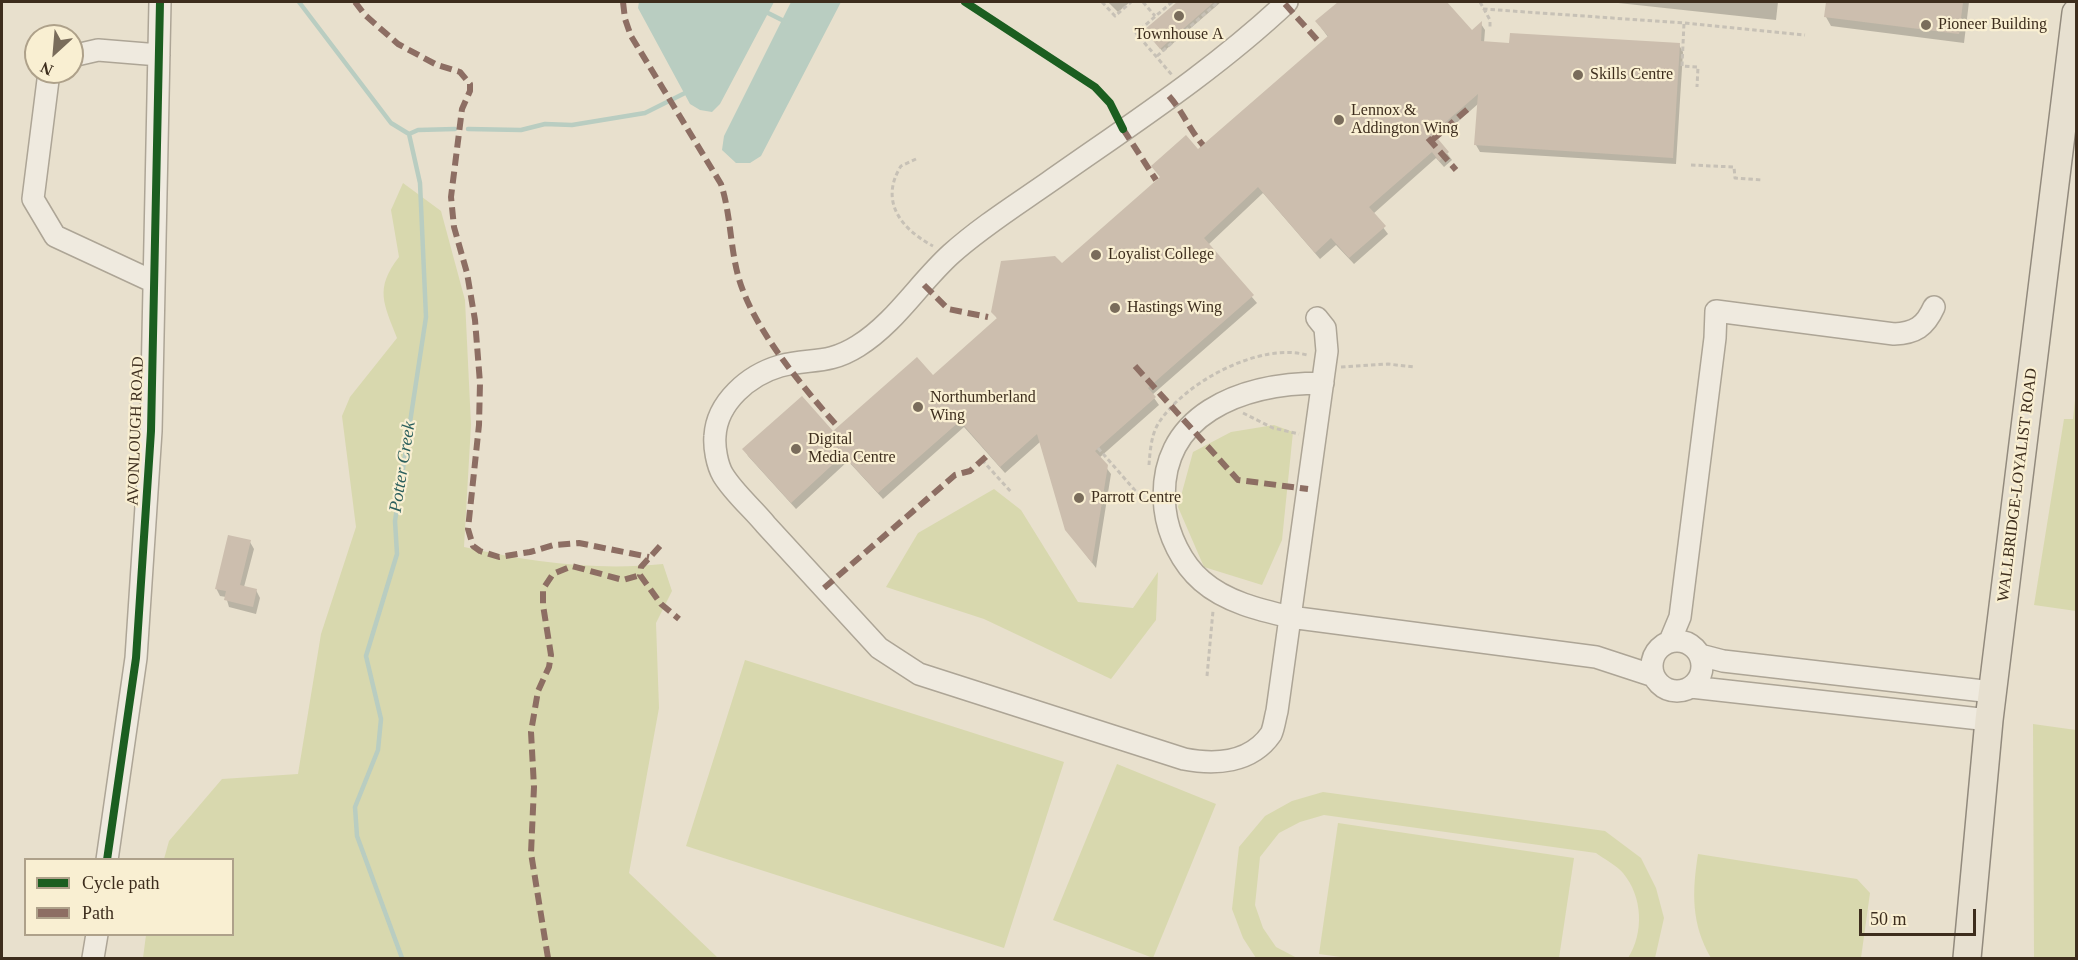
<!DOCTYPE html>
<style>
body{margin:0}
#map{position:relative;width:2078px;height:960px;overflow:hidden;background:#e8e0cd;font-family:Georgia,serif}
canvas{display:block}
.frame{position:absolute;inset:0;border:3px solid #3d2d1d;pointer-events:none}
.legend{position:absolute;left:24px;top:858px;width:210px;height:78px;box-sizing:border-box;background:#f9efd2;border:2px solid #aea18a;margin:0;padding:8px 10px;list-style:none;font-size:18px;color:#3d2d1d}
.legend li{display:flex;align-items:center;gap:12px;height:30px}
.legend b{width:30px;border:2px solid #aea18a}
.north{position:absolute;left:24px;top:24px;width:60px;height:60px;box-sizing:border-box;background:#f9efd2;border:2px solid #aea18a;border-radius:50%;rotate:206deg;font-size:16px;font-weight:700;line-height:24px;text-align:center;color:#3d2d1d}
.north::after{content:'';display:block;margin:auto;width:21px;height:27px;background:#796c5b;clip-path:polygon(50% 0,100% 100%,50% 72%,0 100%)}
.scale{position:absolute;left:1859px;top:909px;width:117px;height:27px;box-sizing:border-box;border:3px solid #3d2d1d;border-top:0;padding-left:8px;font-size:18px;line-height:21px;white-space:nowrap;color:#3d2d1d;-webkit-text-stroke:4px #f9efd2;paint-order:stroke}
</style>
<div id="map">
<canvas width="2078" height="960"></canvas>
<div class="frame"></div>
<ul class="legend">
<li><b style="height:8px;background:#1b5e20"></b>Cycle path</li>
<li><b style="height:8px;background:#8d6e63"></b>Path</li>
</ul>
<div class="north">N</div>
<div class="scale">50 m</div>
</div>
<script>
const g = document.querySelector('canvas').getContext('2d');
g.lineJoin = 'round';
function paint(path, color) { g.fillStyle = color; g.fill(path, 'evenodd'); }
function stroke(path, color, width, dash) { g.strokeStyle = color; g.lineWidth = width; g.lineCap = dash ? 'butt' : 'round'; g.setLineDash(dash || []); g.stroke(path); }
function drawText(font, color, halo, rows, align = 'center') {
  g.font = font + ' Georgia,serif'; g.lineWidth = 4.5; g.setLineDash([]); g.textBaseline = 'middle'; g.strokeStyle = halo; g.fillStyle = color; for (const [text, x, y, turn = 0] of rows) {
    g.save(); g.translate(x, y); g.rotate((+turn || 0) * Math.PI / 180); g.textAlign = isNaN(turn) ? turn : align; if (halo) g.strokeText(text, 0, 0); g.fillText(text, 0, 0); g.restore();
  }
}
paint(new Path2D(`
 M403,183L441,211L465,300L471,425L464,547C529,562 597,571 663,564L672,591L656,623L659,708L629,873L718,958H143L146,935L232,934V860L164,859L169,841L222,779L298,774L321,634L356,527L342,416L350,397L397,338C384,304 374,289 399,257L391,210Z
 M2076,391V611L2034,605L2064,419H2073Z
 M1274,425L1293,432L1282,540L1262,585L1204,567L1178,507L1193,452L1231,432Z
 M994,489L1021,510L1078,602L1133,608L1158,572L1156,620L1111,679L984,619L886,587L918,533Z
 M745,660L1064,762L1004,948L686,846Z
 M2033,724L2076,730V958H2034Z
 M1117,764L1216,804L1153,958L1053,920Z
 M1323,792L1605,831L1641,858L1656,888L1664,918L1655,958H1628C1644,933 1643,897 1623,873C1616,865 1604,859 1596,853L1324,815L1300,822L1279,833L1260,857L1255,905L1263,928L1276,947L1297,958H1256L1243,938L1232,909L1239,847L1265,816L1292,801Z
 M1338,823L1574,858L1559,958H1348L1319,954Z
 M1698,854L1857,879L1870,893L1861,958H1711C1691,924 1692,892 1698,854Z`), '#d8d8ae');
paint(new Path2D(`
 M639,2H774L720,104L712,112L700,110L690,104L638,8Z
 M791,2H841L761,156L750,163H736L722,150L724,136Z`), '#b9cdc1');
paint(new Path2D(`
 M1108,2H1130L1118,12Z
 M1180,2H1221L1163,52L1146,31Z
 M1340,2H1445L1472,32L1481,24L1485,30L1484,43L1679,45L1683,52L1676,164L1480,152L1476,145L1478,104L1437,140L1452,160L1444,167L1436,158L1373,214L1388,234L1354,264L1336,245L1320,259L1263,193L1208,245L1257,303L1152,395L1159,405L1099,458L1111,474L1096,568L1066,529L1040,442L1005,473L964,427L883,499L848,461L796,509L748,456L744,449L833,433L932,377L998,320L993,311L1061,265L1161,178L1153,167L1198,151L1328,37L1317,22Z
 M1609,2H1778L1776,20Z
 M1827,2H1969L1964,43L1831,26L1826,17Z
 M250,542L254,549L244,587L256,590L260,598L256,614L229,607L226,597L220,596L216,588Z`), '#0003');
stroke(new Path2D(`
 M299,2L391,123L409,134L420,183L426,317L395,521L397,554L366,656L381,719L378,750L355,807L357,836L402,958
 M768,13L782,20
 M468,129L521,130L545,124L572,125L645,113L685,93
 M409,134L418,130L455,129`), '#b9cdc1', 4.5);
paint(new Path2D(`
 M1177,2H1214L1160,49L1144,30Z
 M1338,2H1447L1472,30L1482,21L1481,41L1509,43L1510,33L1680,43L1673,158L1474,145L1478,94L1433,133L1449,152L1439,161L1432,152L1369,207L1386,226L1349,258L1331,238L1315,253L1258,187L1204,238L1254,295L1148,388L1156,397L1095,451L1108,465L1092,563L1065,530L1037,434L1000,467L960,421L878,493L843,455L791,503L742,449L802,396L833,431L917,357L933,375L997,318L991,312L1001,261L1055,256L1062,263L1160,177L1151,166L1186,135L1198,149L1328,36L1315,21Z
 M1826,2H1963L1959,34L1824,17Z
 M228,535L251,540L240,585L257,589L253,607L224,600L226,591L215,589Z`), '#ccbeae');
const minor = new Path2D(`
 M1287,2C1215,70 1130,125 1049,182C1016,205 981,227 951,254C919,283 895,323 858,346C828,365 810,358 780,366C749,375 717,402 715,436C714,447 717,465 723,475C734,493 753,509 766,525C804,566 841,607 879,648L919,674L1184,759C1215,765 1251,763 1271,734C1274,728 1275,718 1277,711L1327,351L1325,328L1317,318
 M72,56L98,50L159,55
 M49,72L33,199L55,236L154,282
 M1323,383C1243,383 1155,413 1165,509C1168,535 1182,564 1202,581C1226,602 1260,610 1290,617L1596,657L1654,676
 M1652 666a25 25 0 1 1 50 0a25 25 0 1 1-50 0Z
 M1670,641L1680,617L1715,338L1716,311L1894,334C1915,333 1925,327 1934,307
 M1700,655L1723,661L1992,692
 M1691,687L1989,720
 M107,860L136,658L151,431L160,2
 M93,958L97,934`);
const major = new Path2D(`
 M1967,958L1989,720L2076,13`);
stroke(minor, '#ada596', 24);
stroke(major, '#928a7d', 30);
stroke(new Path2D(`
 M1102,2L1115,16L1131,2
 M1143,2L1155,16
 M1172,2L1136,33L1172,75
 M1480,2L1490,20V29
 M1483,9L1684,23L1682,66L1698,67L1697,87
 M1685,23L1805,35
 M1157,56L1218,2
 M916,159L901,166C879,201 901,229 933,246
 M1691,165L1734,167L1735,178L1762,180
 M1341,367L1388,364L1414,367
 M1243,413L1273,428L1299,434
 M1098,448L1146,503
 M982,460L1012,493
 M1149,465C1150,452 1151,436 1158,424C1184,382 1260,342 1307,355
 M1207,676L1213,611`), '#c7c1b6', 3, [4.5, 3]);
stroke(minor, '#efeadf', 21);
stroke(major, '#e7e0d0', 27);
stroke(new Path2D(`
 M355,2L365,15L398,44L437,65L460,72L470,84V91L462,109L451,197L454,227L467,273L475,320L480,383L479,425L468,529L473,546L480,551L499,557L530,552L554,545L579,543L649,557
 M623,2L625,19L631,36L721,184C731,215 730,248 739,279C754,330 803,387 838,427
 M1285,4L1320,43
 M1169,96C1183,112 1189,129 1203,145
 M1123,129L1156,180
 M1428,138L1456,170
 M1431,141L1470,107
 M924,285L948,309L988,317
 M1135,366L1238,480L1308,489
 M660,546L641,567L640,575L661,604L679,619
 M824,588L955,475L970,471L989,454
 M548,958L531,853L534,787L531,732L538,691L549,667L551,655L543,605V589L553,574L572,566L623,580L640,575`), '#8d6e63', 6, [12, 6]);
stroke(new Path2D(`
 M965,2L1095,87L1110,103L1123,129
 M107,860L136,658L151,431L160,2`), '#1b5e20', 8);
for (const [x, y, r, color] of [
 [1179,16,6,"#796c5b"],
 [1926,25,6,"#796c5b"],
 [1578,75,6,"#796c5b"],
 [1339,120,6,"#796c5b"],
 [1096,255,6,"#796c5b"],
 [1115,308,6,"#796c5b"],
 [918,407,6,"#796c5b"],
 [796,449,6,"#796c5b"],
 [1079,498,6,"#796c5b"]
]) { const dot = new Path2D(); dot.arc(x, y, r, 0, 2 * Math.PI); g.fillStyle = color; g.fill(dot); stroke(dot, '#f9efd2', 2); }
drawText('16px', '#3d2d1d', '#f9efd2', [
 ["Pioneer Building",1938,25],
 ["Townhouse A",1179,35,"center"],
 ["Skills Centre",1590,75],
 ["Lennox &",1351,111],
 ["Addington Wing",1351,129],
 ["Loyalist College",1108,255],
 ["Hastings Wing",1127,308],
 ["Northumberland",930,398],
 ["Wing",930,416],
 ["Digital",808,440],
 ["Media Centre",808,458],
 ["Parrott Centre",1091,498]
], 'left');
drawText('16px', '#3d2d1d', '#f9efd2', [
 ["AVONLOUGH ROAD",136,431,-88],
 ["WALLBRIDGE-LOYALIST ROAD",2018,485,-83]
]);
drawText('italic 18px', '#2a5e5c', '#f9efd2', [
 ["Potter Creek",403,467,-81]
]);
</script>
